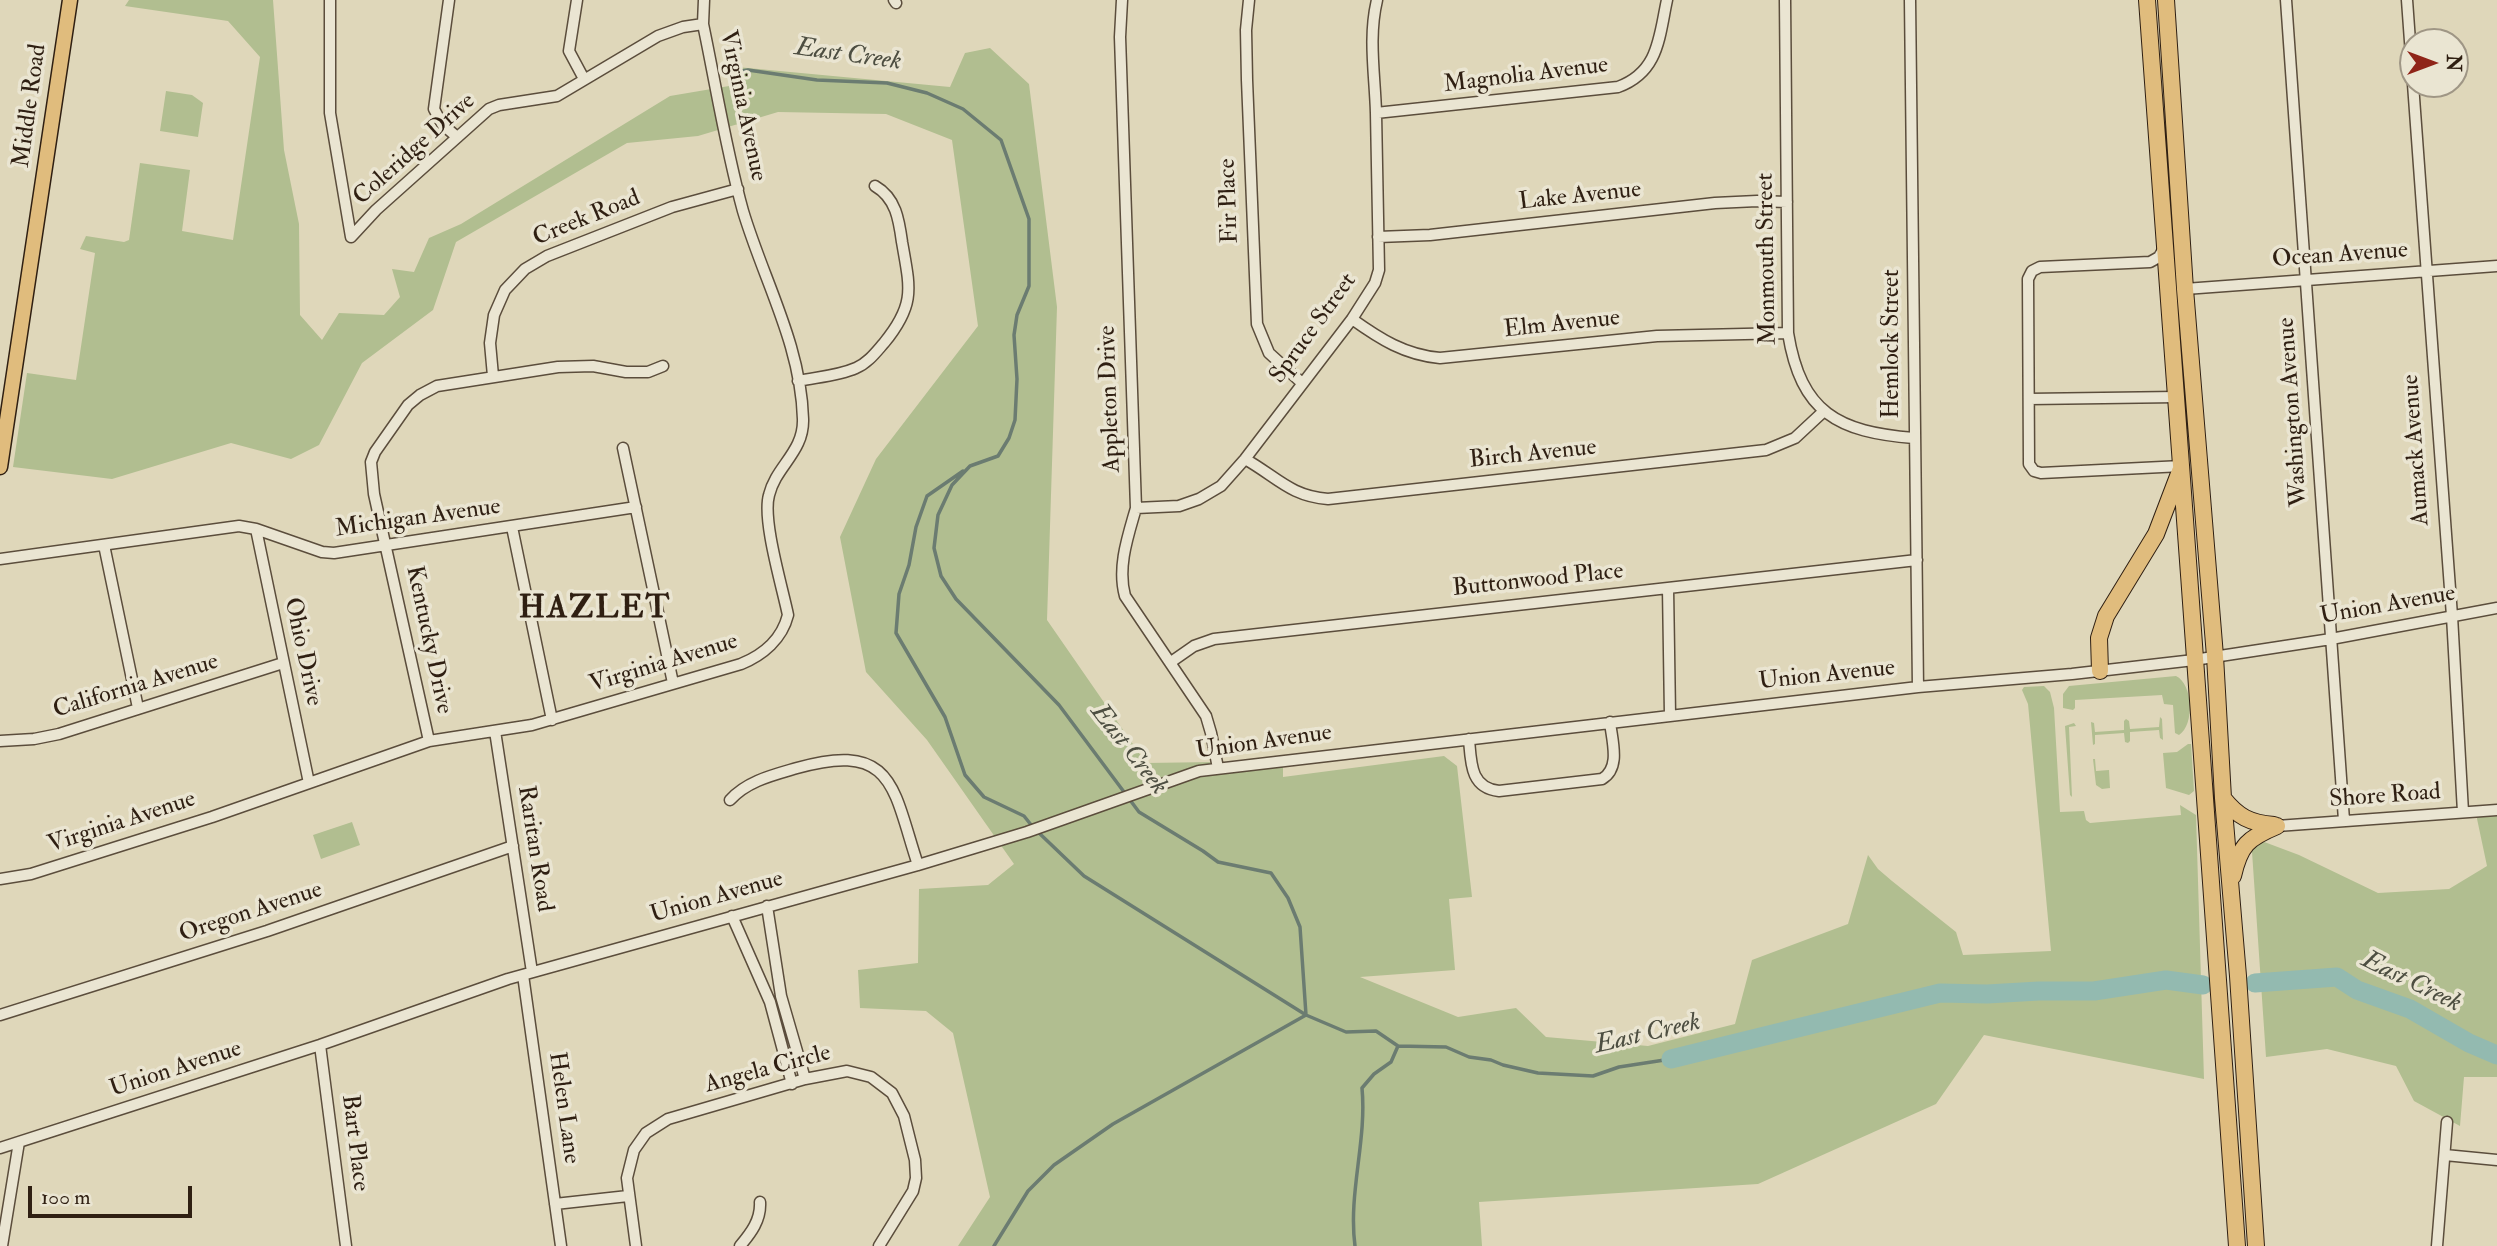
<!DOCTYPE html>
<style>
body{margin:0}
#map{position:relative;width:2497px;height:1246px;overflow:hidden;background:#dfd7ba;font-family:"IM FELL Double Pica",serif}
canvas{display:block}
.north{position:absolute;left:2399px;top:28px;width:70px;height:70px;box-sizing:border-box;background:#eae5d2;border:2px solid #9f9685;border-radius:50%;rotate:90deg;font-size:19px;font-weight:700;line-height:28px;text-align:center;color:#2f1f12}
.north::after{content:'';display:block;margin:auto;width:24px;height:32px;background:#8f2418;clip-path:polygon(50% 0,100% 100%,50% 72%,0 100%)}
.scale{position:absolute;left:28px;top:1186px;width:164px;height:32px;box-sizing:border-box;border:4px solid #2f1f12;border-top:0;padding-left:9px;font-size:21px;line-height:24px;white-space:nowrap;color:#2f1f12;-webkit-text-stroke:5px #eae5d2;paint-order:stroke}
</style>
<div id="map">
<canvas width="2497" height="1246"></canvas>
<div class="north">N</div>
<div class="scale">100 m</div>
</div>
<script>
const g = document.querySelector('canvas').getContext('2d');
g.lineJoin = 'round';
function paint(path, color) { g.fillStyle = color; g.fill(path, 'evenodd'); }
function stroke(path, color, width, dash) { g.strokeStyle = color; g.lineWidth = width; g.lineCap = dash ? 'butt' : 'round'; g.setLineDash(dash || []); g.stroke(path); }
function drawText(font, color, halo, rows, align = 'center') {
  g.font = font + ' "IM FELL Double Pica",serif'; g.lineWidth = 7; g.setLineDash([]); g.textBaseline = 'middle'; g.strokeStyle = halo; g.fillStyle = color; for (const [text, x, y, turn = 0] of rows) {
    g.save(); g.translate(x, y); g.rotate((+turn || 0) * Math.PI / 180); g.textAlign = isNaN(turn) ? turn : align; if (halo) g.strokeText(text, 0, 0); g.fillText(text, 0, 0); g.restore();
  }
}
paint(new Path2D(`
 M129,0H273L284,150L299,224L300,315L322,340L339,313L384,315L400,297L392,269L414,272L429,238L461,224L670,96L741,84L737,67L950,87L965,53L990,48L1029,84L1057,307L1047,620L1146,763L1283,761V777L1444,756L1457,766L1472,897L1449,899L1455,970L1360,977L1458,1017L1516,1008L1546,1037L1648,1046L1735,1024L1752,960L1848,924L1868,855L1878,869L1892,881L1956,932L1963,955L2051,951L2028,704L2022,690L2024,687L2044,686L2050,692L2054,708L2060,812L2084,811L2086,820L2090,823L2181,815L2180,805L2196,815L2204,1079L1984,1035L1936,1104L1758,1184L1479,1202L1482,1246H958L990,1197L953,1033L926,1011L860,1008L858,970L918,963L919,889L988,885L1014,864L927,740L866,672L840,537L876,459L978,326L952,140L886,114L778,112L698,136L627,143L456,242L433,310L362,363L319,445L291,459L231,443L112,479L13,467L27,373L76,380L95,253L80,249L86,236L124,242L129,240L140,163L190,170L182,231L233,240L260,57L228,21L125,6Z
 M166,91L192,95L203,103L198,137L160,131Z
 M2176,676C2193,684 2195,725 2179,735L2175,733L2173,705L2164,704L2162,695L2075,700V708L2073,710L2063,708V694L2069,686Z
 M2160,717L2162,719L2163,740L2160,738L2159,730L2130,732V741L2128,743L2125,742L2124,733L2095,735V744L2093,745L2091,722L2094,723L2095,732L2124,730V721L2126,719L2129,721L2130,729L2159,727Z
 M2074,723L2076,726L2069,727L2072,797L2070,795L2065,726Z
 M2188,744H2191L2194,791L2189,795L2166,788L2163,753L2177,752Z
 M2093,759H2095L2096,771L2109,770L2110,788L2102,789L2096,785Z
 M2497,812V1077H2464L2460,1126L2414,1101L2396,1066L2327,1049L2266,1057L2251,837L2299,855L2378,893L2449,889L2487,866L2476,814Z
 M352,822L360,845L321,859L313,835Z`), '#b1be90');
stroke(new Path2D(`
 M729,73L748,70L817,80L887,83L927,93L963,109L1001,140L1029,219V286L1017,315L1014,335L1017,379L1015,420L1009,438L998,456L970,466L952,485L938,515L934,548L941,576L956,599L1059,705L1139,812L1203,851L1218,862L1271,873L1288,898L1300,927L1306,1015L1346,1032L1376,1031L1398,1046L1446,1047L1469,1057L1491,1060L1503,1065L1538,1073L1593,1076L1619,1067L1671,1059
 M963,471L927,496L916,527L909,565L899,594L896,633L945,717L965,775L984,797L1024,816L1032,826
 M994,1246L1028,1191L1054,1165L1113,1124L1306,1015L1084,876L1038,832
 M1355,1246C1348,1193 1367,1141 1362,1088L1374,1074L1391,1062L1398,1046`), '#6b7c71', 3.5);
stroke(new Path2D(`
 M2255,983L2337,977L2357,990L2410,1009L2469,1043L2497,1055
 M1671,1059L1940,993L1987,994L2039,991H2094L2166,980L2203,985`), '#93bab0', 19);
const minor = new Path2D(`
 M330,0V113L351,237
 M449,0L434,109L442,124L457,137
 M577,0L569,51L584,79
 M894,0L896,3
 M1122,0L1120,37L1136,508C1128,536 1117,567 1125,596L1206,716L1211,733L1218,768
 M1249,0L1246,30L1247,80L1257,324L1269,353L1302,383
 M1785,0L1788,333C1801,413 1838,432 1914,438
 M1910,0L1918,687
 M2286,0L2344,820
 M2407,0L2413,83
 M2413,84L2452,616L2463,812
 M1376,113L1618,87C1659,72 1659,37 1667,0
 M351,237L376,210L489,109L499,105L557,96L658,36L683,27L703,24
 M1378,237L1430,235L1715,203L1757,201L1787,202
 M2165,246L2159,257L2150,262L2040,267L2032,271L2028,279L2029,464L2034,471L2041,473L2182,466
 M2185,289L2497,266
 M1352,319C1380,339 1405,355 1440,358L1657,336L1788,333
 M493,376L490,343L494,315L505,290L525,269L547,256L672,207L738,189
 M798,381C817,377 838,376 856,368C868,363 876,352 884,343C916,304 910,288 902,242C899,220 896,198 875,186
 M2029,399L2177,397
 M623,448L673,683
 M1245,459C1277,477 1290,496 1328,499L1766,450L1795,438L1824,411
 M1136,508L1179,506L1199,499L1221,486L1245,459L1352,319L1375,283L1379,270C1378,218 1377,165 1376,113C1375,75 1368,38 1377,0
 M512,527L552,720
 M256,529L309,783
 M104,545L138,708
 M0,559L239,526L256,529L322,552L334,553L636,507
 M1668,588L1670,715
 M1171,662L1194,646L1214,639L1917,560
 M495,731L532,972
 M1469,739C1471,762 1470,788 1499,791L1602,779C1621,768 1612,741 1610,722
 M0,741L34,739L59,734L283,663
 M429,741L374,494L371,462L375,452L408,405L420,395L437,386L558,367L593,366L626,372H648L663,366
 M730,800C747,781 773,775 797,768C895,740 893,790 918,865
 M2277,826L2497,810
 M0,879L31,874L212,817L429,741L532,725L741,664C763,655 782,639 788,615C782,586 762,520 769,495C776,466 804,452 803,419C801,345 764,281 743,211C726,150 716,86 703,24L704,0
 M767,906L781,996L805,1079
 M732,916L770,1002L792,1084
 M523,975L561,1246
 M0,1015L267,931L513,846
 M320,1045L346,1246
 M0,1148L320,1045L508,979L918,865L1027,832L1199,771L1918,687L2072,674L2194,660L2331,639L2497,608
 M2445,1155L2497,1160
 M555,1204L628,1196
 M2,1246L19,1142
 M636,1246L627,1178L634,1150L646,1133L668,1119L805,1079L847,1071L871,1077L892,1093L904,1116L915,1160L916,1178L913,1191L879,1246
 M740,1246C751,1233 761,1220 760,1202
 M2437,1246L2447,1122`);
const major = new Path2D(`
 M0,467L70,0`);
const highway = new Path2D(`
 M2147,0C2180,415 2205,831 2237,1246
 M2166,0L2185,289L2215,656L2223,798L2238,976L2256,1246
 M2100,671L2099,638L2106,616L2156,534L2180,471
 M2223,798C2238,817 2250,823 2274,825
 M2233,876C2240,845 2248,838 2277,826`);
stroke(minor, '#5b4d3c', 13);
stroke(major, '#2f1f12', 17);
stroke(highway, '#2f1f12', 18);
stroke(minor, '#eae5d2', 10);
stroke(major, '#e0bc7d', 14);
stroke(highway, '#e0bc7d', 16);
drawText('24px', '#2f1f12', '#eae5d2', [
 ["Magnolia Avenue",1526,76,-7],
 ["Middle Road",31,106,-82],
 ["Virginia Avenue",742,106,78],
 ["Coleridge Drive",415,150,-42],
 ["Lake Avenue",1580,197,-6],
 ["Fir Place",1230,201,-92],
 ["Creek Road",587,219,-22],
 ["Ocean Avenue",2340,256,-4],
 ["Monmouth Street",1768,259,-91],
 ["Elm Avenue",1562,325,-6],
 ["Spruce Street",1314,329,-54],
 ["Hemlock Street",1893,344,-90],
 ["Appleton Drive",1111,399,-92],
 ["Washington Avenue",2294,412,-94],
 ["Aumack Avenue",2417,450,-94],
 ["Birch Avenue",1533,455,-6],
 ["Michigan Avenue",418,519,-8],
 ["Buttonwood Place",1538,581,-6],
 ["Union Avenue",2388,606,-10],
 ["Kentucky Drive",428,640,78],
 ["Ohio Drive",302,652,78],
 ["Virginia Avenue",664,664,-17],
 ["Union Avenue",1827,676,-6],
 ["California Avenue",136,687,-17],
 ["Union Avenue",1264,743,-8],
 ["Shore Road",2385,797,-4],
 ["Virginia Avenue",122,823,-18],
 ["Raritan Road",534,849,81],
 ["Union Avenue",717,898,-16],
 ["Oregon Avenue",251,913,-18],
 ["Union Avenue",176,1070,-18],
 ["Angela Circle",768,1070,-15],
 ["Helen Lane",563,1108,82],
 ["Bart Place",354,1143,83]
]);
drawText('italic 26px', '#4d4e41', '#eae5d2', [
 ["East Creek",848,56,8],
 ["East Creek",1128,750,52],
 ["East Creek",2411,983,26],
 ["East Creek",1648,1035,-13]
]);
g.letterSpacing = '2px';
drawText('bold 32px', '#2f1f12', '#eae5d2', [
 ["HAZLET",595,610]
]);
g.letterSpacing = '0px';
</script>
